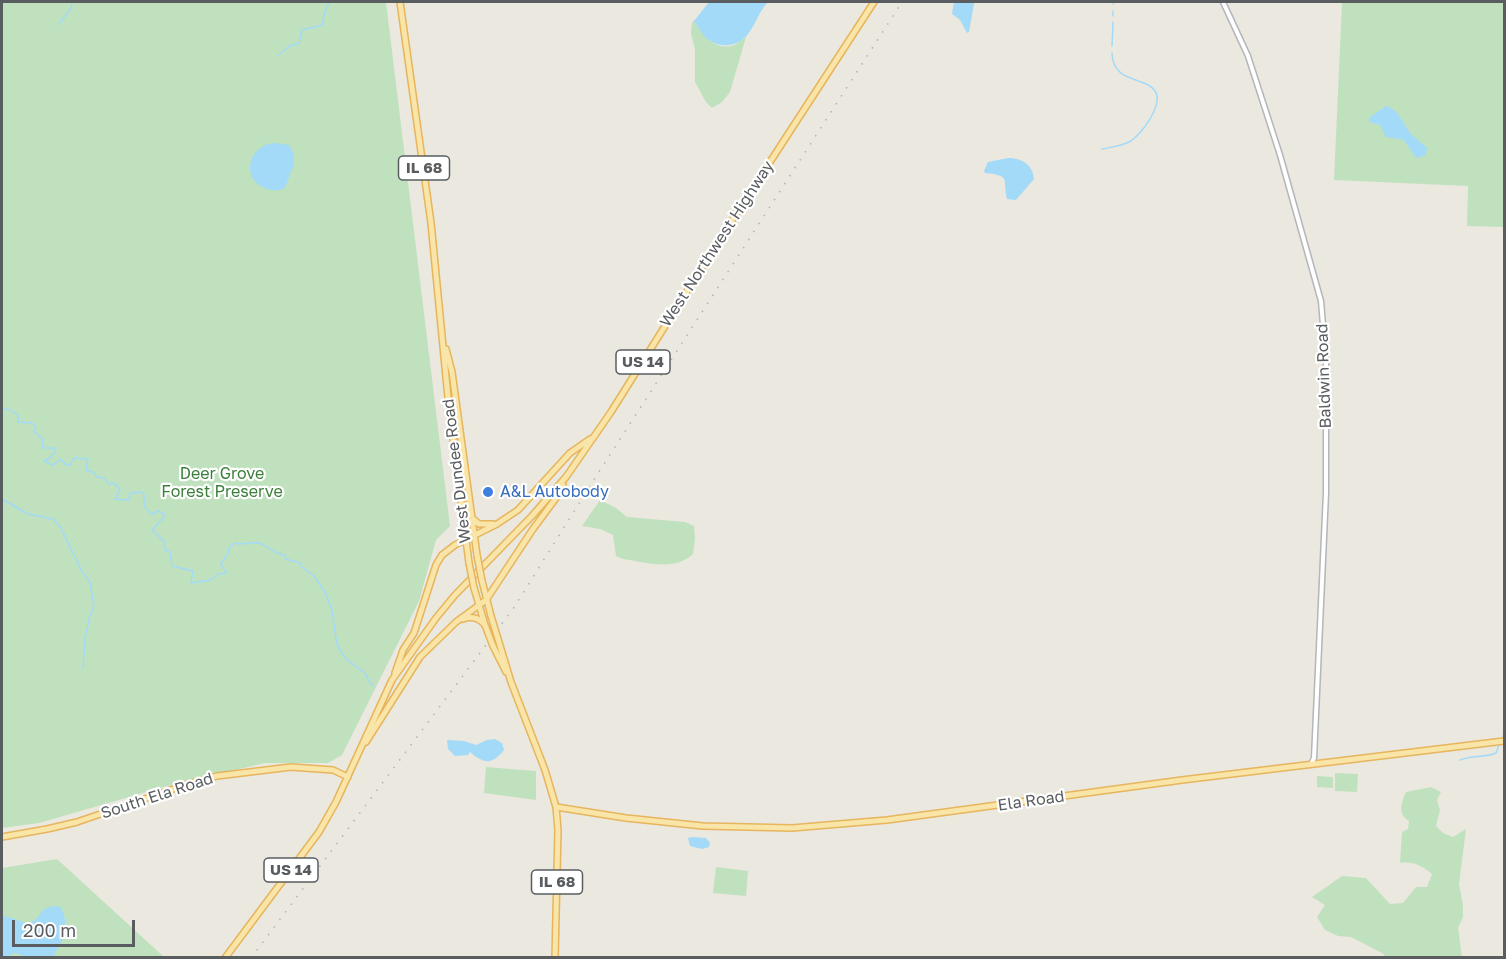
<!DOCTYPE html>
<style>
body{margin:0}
#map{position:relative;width:1506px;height:959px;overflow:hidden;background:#ebe8e0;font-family:"Golos Text",sans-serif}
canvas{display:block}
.frame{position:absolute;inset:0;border:3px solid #595d60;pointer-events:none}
.scale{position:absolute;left:12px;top:920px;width:123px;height:27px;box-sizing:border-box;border:3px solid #595d60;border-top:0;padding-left:8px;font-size:18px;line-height:21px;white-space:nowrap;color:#595d60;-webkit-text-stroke:4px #fff;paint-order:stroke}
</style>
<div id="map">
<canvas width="1506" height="959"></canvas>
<div class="frame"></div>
<div class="scale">200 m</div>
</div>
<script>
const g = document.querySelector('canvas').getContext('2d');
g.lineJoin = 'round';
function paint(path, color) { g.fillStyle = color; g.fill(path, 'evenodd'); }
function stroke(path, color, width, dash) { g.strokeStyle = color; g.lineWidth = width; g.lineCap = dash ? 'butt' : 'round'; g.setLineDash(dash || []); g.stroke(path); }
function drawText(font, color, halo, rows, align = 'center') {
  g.font = font + ' "Golos Text",sans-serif'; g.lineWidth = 4.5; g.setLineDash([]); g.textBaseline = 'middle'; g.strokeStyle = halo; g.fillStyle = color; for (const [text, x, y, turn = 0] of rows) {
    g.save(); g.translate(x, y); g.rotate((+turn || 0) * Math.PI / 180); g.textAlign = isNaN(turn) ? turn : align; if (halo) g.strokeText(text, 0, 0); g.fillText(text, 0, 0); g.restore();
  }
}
paint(new Path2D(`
 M2,2H386L450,526L436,540L419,601L342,755L328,763H265L167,786L39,823L2,828Z
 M1342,2H1504V227L1467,226L1468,186L1334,180Z
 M694,20C702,34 715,52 734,45C738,43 743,39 746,37L730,92L722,102L712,108L706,102L695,82V49L691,34L692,23Z
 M600,500L616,508L627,517L685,522L694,526L695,539L693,554C674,572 645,562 623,559L616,556L613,535L600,529L582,526Z
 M486,767L536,771V800L484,793Z
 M1335,773L1358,774L1357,792L1335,791Z
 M1317,776L1333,777V788L1317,787Z
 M1431,787L1441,792L1437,800L1440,810L1436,826L1443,833L1453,837L1466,829L1459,884L1463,905V917L1458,928L1462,957H1386L1382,953L1351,937L1338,936L1325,930L1317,917L1325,905L1312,897L1342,876L1366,878L1390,904L1403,903L1416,887H1427L1432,874C1422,866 1413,861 1400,863L1402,832L1408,829L1409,821C1397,813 1401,804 1406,792Z
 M57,859L164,957L2,958V868Z
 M716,867L748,871L746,896L713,893Z`), '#c0e1be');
paint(new Path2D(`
 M709,2H768C759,11 756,24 748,34C737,48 718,49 705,37C701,33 698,26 694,21Z
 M954,2H973L974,4L969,32L967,33L960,20L952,14Z
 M1386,106C1400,110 1403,125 1412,135C1417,140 1422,143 1427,148L1426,155L1416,158L1404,140L1386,137L1380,125L1369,122L1370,117Z
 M274,143L289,145L294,154L293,166L285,188C279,191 273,191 267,189C239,179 249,145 274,143Z
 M1008,158C1021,158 1033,164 1034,179L1016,200L1007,199C1002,178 1012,176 985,173L984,171L988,162Z
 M495,739L502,743L504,750C492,765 484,764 470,752L468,755L455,756L448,749L447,740L464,741L476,745L487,740Z
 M692,837L706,838L710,843L709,847L702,849L690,846L688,838Z
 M53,906L61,907L65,919V935L53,957H25L19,954L13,953L8,957H2V916C26,919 27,934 44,909Z`), '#a2daf8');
stroke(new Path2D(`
 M1113,4V2
 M1113,16V11
 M59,24L71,8L72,2
 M1112,46L1113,22
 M279,55L288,47L299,43L302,30L322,25L326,8L330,2
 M1102,149C1112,147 1121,146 1129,142C1141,136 1164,104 1155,91C1145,76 1113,84 1112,53
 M2,409L11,410L18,416V422L32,423L36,427L34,432L42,438L43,448H54L56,450L51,457L44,461L53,465L61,459L66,465H70L74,458L88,459L86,470L95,473L96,477L105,478L108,484L114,483L120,490L115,499L128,500L131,493L141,492L144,494C144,504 143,509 153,514L158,511L164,514V517L152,530L165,542V550L170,552L172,566L193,571L191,583L210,580L219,574L226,573L221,564L228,553L229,548L235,543C246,546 251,541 259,543C271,546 269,553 285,555L286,559L300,563L302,567L314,576L326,594L332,611L337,645L346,659L365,673L370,683L374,686
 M2,499L28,514L53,519L60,526L82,572L90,582L94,607L90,615L85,638L83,668
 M1503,737L1504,733
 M1460,760C1472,755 1484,758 1496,753L1499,745`), '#a2daf8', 1.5);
const minor = new Path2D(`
 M1223,2L1248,56L1280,155L1321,301L1326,361V493L1314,758L1311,764`);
const major = new Path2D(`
 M400,2L431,223L449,408L469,563
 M446,349L452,372L477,555
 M472,518L479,524H493
 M482,581L491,616
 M474,588L485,625
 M463,619C471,616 478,617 484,624
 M498,639L511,682L545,770L556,807L558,830L555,958
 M493,646L506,672
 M395,673L403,650L414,633L436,565L442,555L455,545L497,524L518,510L570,453L590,439
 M366,742L420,657L456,622L486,600L533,529L559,494L563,485
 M556,807L626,818L703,826L792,828L887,820L1182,780L1504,741
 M2,837L47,829L77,822L188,784L217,776L291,767L333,770L348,777
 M225,958L319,832L336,802L392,680L436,618L455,595L532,516L566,477L611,412L716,245L874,2`);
stroke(minor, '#b3b6ba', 7);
stroke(major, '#e6b55d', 8);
stroke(minor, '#fff', 4);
stroke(major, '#f9e5a7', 5);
stroke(new Path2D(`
 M251,958L513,609L595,478L902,2`), '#b1b2b2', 1.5, [1.5, 8]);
const majorBridge = new Path2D(`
 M477,555L482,581
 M469,563L474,588
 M491,616L498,639
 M485,625L493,646`);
stroke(majorBridge, '#e6b55d', 8, []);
stroke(majorBridge, '#f9e5a7', 5);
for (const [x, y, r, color] of [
 [488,492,6,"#3f7fe0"]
]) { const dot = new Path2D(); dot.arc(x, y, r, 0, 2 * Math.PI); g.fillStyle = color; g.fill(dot); stroke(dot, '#fff', 2); }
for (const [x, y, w] of [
 [424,168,51],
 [643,362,54],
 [291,870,54],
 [557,882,51]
]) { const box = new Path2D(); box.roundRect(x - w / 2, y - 12, w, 24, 4.5); g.fillStyle = '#fff'; g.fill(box); stroke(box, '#595d60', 1.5); }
drawText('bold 15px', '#595d60', null, [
 ["IL 68",424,168],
 ["US 14",643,362],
 ["US 14",291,870],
 ["IL 68",557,882]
]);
drawText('16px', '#595d60', '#fff', [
 ["West Northwest Highway",717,244,-57],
 ["Baldwin Road",1324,376,-92],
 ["West Dundee Road",457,471,-97],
 ["South Ela Road",157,796,-18],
 ["Ela Road",1031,801,-8]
]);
drawText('16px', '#3b7e39', '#fff', [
 ["Deer Grove",222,474],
 ["Forest Preserve",222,492]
]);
drawText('16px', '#366cbe', '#fff', [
 ["A&L Autobody",500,492]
], 'left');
</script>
